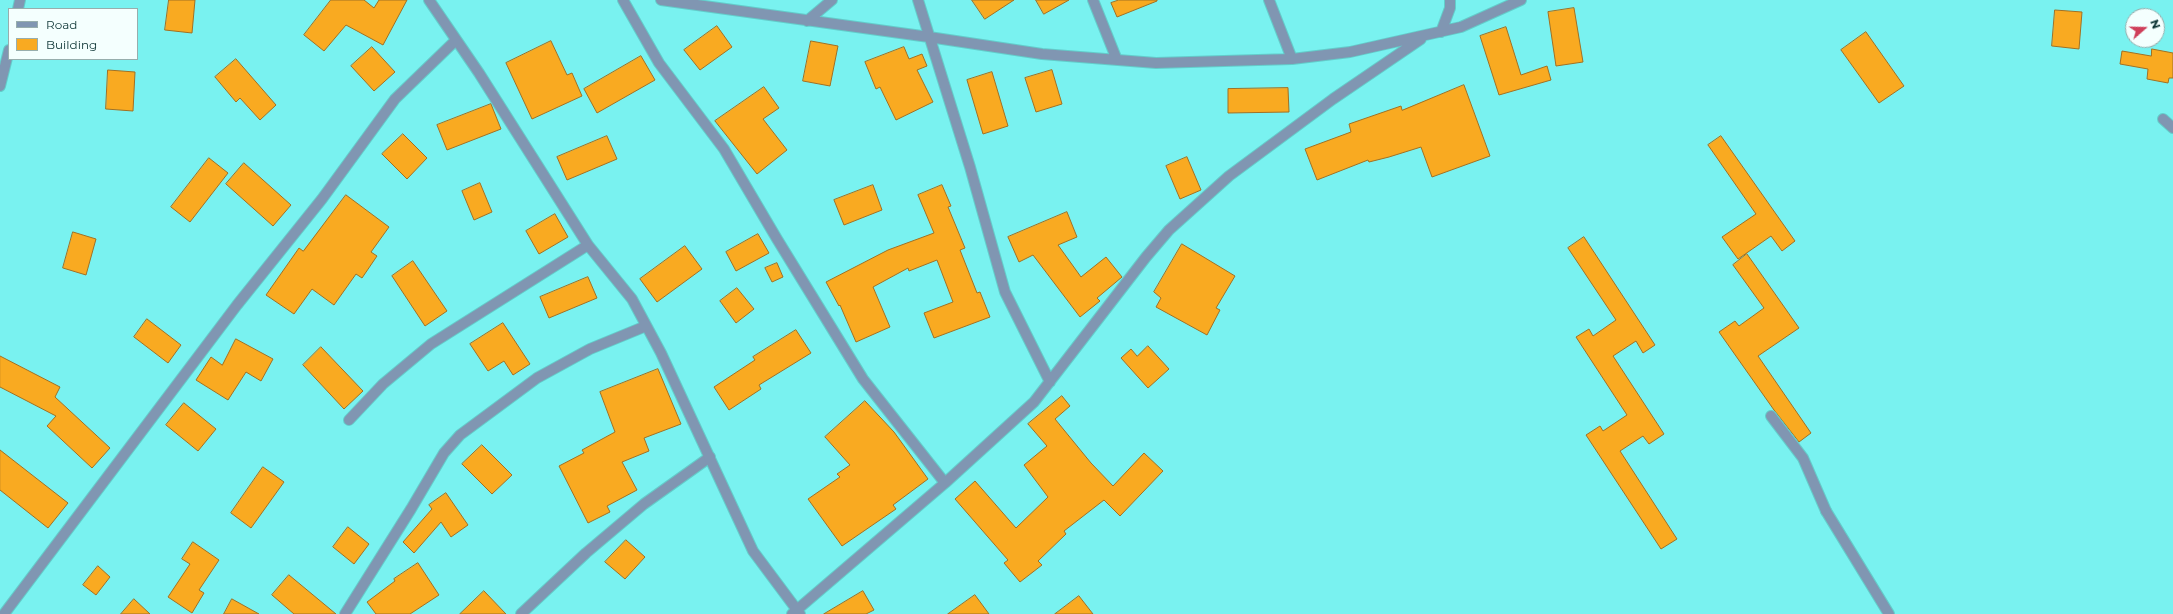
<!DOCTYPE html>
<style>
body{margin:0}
#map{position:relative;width:2173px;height:614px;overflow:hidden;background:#79f2f0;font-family:Montserrat,sans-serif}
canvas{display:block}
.legend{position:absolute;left:8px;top:8px;width:130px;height:52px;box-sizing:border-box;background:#f4fffe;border:1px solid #97aead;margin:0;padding:5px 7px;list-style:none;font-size:12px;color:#0c3434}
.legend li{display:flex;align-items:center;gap:8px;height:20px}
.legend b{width:20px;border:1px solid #97aead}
.north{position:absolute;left:2125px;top:8px;width:40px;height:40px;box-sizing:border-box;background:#f4fffe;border:1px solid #97aead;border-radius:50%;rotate:70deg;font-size:11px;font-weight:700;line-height:16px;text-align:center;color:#0c3434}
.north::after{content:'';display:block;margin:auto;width:14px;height:18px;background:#cf3f5a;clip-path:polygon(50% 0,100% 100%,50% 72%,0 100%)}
</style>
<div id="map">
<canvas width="2173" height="614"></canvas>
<ul class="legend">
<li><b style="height:5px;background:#8096b2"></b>Road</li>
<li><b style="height:11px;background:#f9aa21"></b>Building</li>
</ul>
<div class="north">N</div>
</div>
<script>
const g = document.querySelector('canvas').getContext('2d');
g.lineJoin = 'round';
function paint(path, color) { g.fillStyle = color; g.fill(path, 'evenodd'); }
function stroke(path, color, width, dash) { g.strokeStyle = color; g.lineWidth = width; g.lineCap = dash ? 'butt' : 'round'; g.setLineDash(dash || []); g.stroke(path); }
const building = new Path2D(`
 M169,0H195L192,33L165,30Z
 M331,0H364L374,8L379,0H407L383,45L346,25L324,51L304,35Z
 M972,0H1014L985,19Z
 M1036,0H1069L1044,14Z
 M1119,0H1157V1L1117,17L1111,3Z
 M1574,8L1583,62L1556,66L1548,12Z
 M2055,10L2082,12L2079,49L2052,46Z
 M717,26L732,47L700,70L684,50Z
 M1506,27L1521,75L1547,66L1551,80L1499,95L1480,36Z
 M1866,32L1904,86L1879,103L1841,50Z
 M551,41L567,75L572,73L582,96L532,119L506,63Z
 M811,41L838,46L830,86L803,81Z
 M372,47L395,72L374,91L351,66Z
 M904,47L909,59L922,54L927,66L917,70L933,102L896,120L880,87L876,89L865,62Z
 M2152,49L2173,53V78H2169L2168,83L2147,79L2148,69L2120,64L2122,51L2151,56Z
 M641,56L655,80L597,113L584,89Z
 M236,59L276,105L260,120L240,98L236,102L215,77Z
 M108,70L135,72L133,111L106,109Z
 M1052,70L1062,104L1036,112L1025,78Z
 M992,72L1008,126L983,134L967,80Z
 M1464,85L1490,156L1432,177L1421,147L1389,157L1369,162L1368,160L1317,180L1305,149L1351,132L1349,124L1401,106L1402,110Z
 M764,87L779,108L763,119L787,150L757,174L715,121Z
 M1288,88L1289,112L1228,113V89Z
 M491,104L501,129L447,150L437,125Z
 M403,134L427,158L407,179L382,154Z
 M607,136L617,159L567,180L557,157Z
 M1721,136L1795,241L1782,251L1771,236L1738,259L1722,237L1756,214L1708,145Z
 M1187,157L1201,190L1180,199L1166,166Z
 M209,158L228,173L190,222L171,207Z
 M244,163L291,205L273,226L226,184Z
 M480,183L492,212L474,220L462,191Z
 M873,185L882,210L844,225L834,200Z
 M942,185L951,206L948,207L965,248L960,250L977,293L980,292L990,317L934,338L924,313L953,302L937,260L909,271L908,268L873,287L890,327L856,342L840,305L839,306L826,282L888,250L934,233L918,195Z
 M346,195L389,227L371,252L377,256L362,278L356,274L334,305L312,289L294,314L266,295L299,248L303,251Z
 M1067,212L1077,237L1058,245L1081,277L1106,257L1122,277L1097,298L1100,301L1080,317L1033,255L1019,262L1008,237Z
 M555,214L568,237L539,254L526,231Z
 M73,232L96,239L86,275L63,268Z
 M758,234L769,253L736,271L726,252Z
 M1584,237L1655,345L1643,353L1636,341L1613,356L1664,434L1649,444L1643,436L1620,451L1677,539L1661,549L1586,435L1600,426L1603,431L1627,415L1576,337L1589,329L1593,336L1616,320L1568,248Z
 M1182,244L1235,276L1216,308L1220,310L1207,335L1156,307L1161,298L1154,292Z
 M685,246L702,269L657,302L640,279Z
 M1747,254L1799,328L1758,356L1811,433L1799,442L1774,410L1719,332L1735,321L1739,326L1764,308L1733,265Z
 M413,261L447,311L425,326L392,276Z
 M777,263L783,277L772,282L765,268Z
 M588,277L597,298L549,318L540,297Z
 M737,288L754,309L736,323L720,301Z
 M147,319L181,345L168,363L134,337Z
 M503,323L530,364L513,375L504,361L488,371L470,344Z
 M796,330L811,353L759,385L761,389L729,410L714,387L755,360L753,357Z
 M236,339L273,359L261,381L246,372L228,400L196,380L211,357L222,365Z
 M1148,346L1169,369L1148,388L1121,358L1131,349L1137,356Z
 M321,347L363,391L344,409L303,365Z
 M0,356L60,387L55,397L110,448L92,468L47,426L56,416L0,387Z
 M658,369L681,424L644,438L649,451L622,462L637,490L607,506L610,512L588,523L559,466L584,453L582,450L615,432L600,392Z
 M1062,396L1070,406L1055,419L1091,463L1113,486L1144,453L1163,471L1120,516L1104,500L1064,531L1066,534L1038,561L1042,565L1020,582L1004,563L1008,560L955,499L975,481L1016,528L1048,497L1024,465L1047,446L1028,424Z
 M865,401L894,432L928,479L893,505L896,509L842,546L808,499L840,477L837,474L850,465L825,437Z
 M184,403L216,429L198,451L166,425Z
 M482,445L512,475L492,494L462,464Z
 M0,450L68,503L48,528L0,490Z
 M263,467L284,482L251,528L231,513Z
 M446,493L468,525L451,537L441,522L414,553L403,542L432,509L429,505Z
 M348,527L369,544L354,564L333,547Z
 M626,540L645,557L625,579L605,562Z
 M193,542L219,560L199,590L204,593L192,613L168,597L190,564L182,559Z
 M418,563L439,595L410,614H376L367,602L395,581L394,579Z
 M98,566L110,577L96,595L83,585Z
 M289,575L336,614H294L272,595Z
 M484,591L506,614H460Z
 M863,591L874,610L866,614H824Z
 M975,595L989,614H948Z
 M1079,596L1093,614H1055Z
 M134,599L150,614H121Z
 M232,599L259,614H224Z`);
paint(building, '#f9aa21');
stroke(building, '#a17023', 1);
const lane = new Path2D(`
 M1826,511L1889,614
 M521,614L586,553L644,504L710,457`);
const street = new Path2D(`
 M429,0L479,73L588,245L632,299L661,353L753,551L800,614
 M623,0L659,63L724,149L777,239L863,379L945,483
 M661,0L929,37L1042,54L1156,63L1292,59L1350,52L1461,27L1521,0
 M918,0L970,167L1005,292L1050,382
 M1093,0L1117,60
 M1269,0L1292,59
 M18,9L20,0
 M807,21L832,0
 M1441,32L1450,8V0
 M0,86L9,50
 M2163,119L2173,128
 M1771,416L1803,458L1826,511
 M349,420L383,384L431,344L588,245
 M4,614L237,305L322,199L395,99L456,40
 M345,614L411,509L444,453L460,435L537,378L590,349L646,326
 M792,614L945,483L1034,402L1146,257L1169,230L1229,176L1333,99L1421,39`);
stroke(lane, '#63ccca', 12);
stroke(street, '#63ccca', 12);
stroke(lane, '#8096b2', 10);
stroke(street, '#8096b2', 10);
</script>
